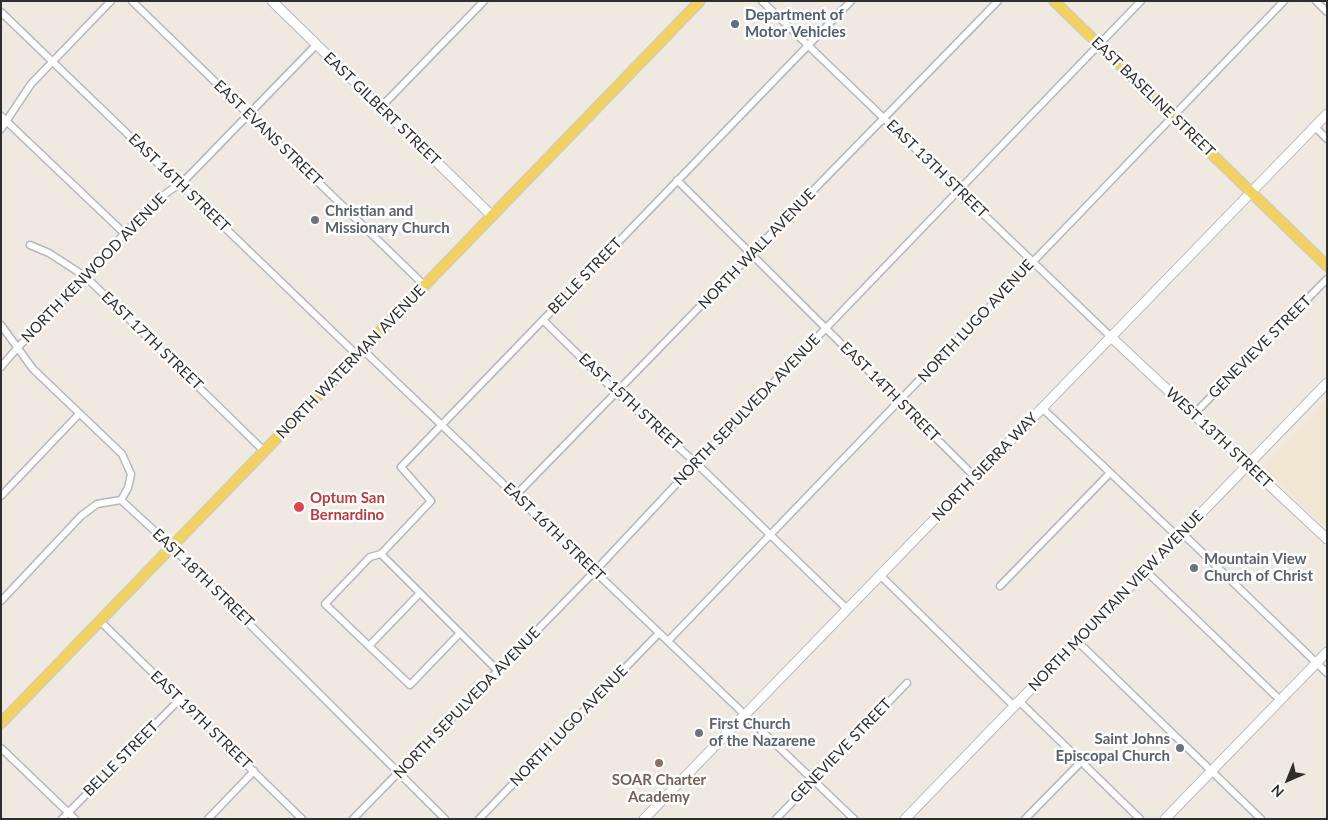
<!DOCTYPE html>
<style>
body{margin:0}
#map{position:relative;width:1328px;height:820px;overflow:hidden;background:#efe9e1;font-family:Lato,sans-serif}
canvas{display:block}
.frame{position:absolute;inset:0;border:2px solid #2e2e2e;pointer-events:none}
.north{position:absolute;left:1263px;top:755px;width:50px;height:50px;-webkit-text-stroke:4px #fff;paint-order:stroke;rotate:224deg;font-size:14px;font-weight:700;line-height:20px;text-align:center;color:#2e2e2e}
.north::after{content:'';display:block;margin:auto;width:18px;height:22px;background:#2e2e2e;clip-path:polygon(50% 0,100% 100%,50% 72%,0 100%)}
</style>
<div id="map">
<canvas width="1328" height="820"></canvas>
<div class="frame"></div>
<div class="north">N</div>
</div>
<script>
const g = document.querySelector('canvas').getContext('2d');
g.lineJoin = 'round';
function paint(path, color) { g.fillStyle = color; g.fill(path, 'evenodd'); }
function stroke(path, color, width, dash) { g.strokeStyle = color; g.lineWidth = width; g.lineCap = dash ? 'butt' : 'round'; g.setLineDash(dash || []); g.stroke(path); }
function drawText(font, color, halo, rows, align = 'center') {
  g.font = font + ' Lato,sans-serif'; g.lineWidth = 5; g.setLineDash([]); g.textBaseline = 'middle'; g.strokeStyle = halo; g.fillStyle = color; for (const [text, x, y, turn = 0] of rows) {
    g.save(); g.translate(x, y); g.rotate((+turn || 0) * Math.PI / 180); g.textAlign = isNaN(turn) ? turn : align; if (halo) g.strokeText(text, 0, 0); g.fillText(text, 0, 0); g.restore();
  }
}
paint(new Path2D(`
 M1327,399V528L1263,467Z`), '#f0e6d1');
const street = new Path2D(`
 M132,1L425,286
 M762,1L1111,337
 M1316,1L1327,12
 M1,12L357,355
 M381,107L484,1
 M1,116L125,234
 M1315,127L1327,139
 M1,129L31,84L111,1
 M677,180L975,477
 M30,245L49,253L86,277L264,451
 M543,320L617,393L696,463L847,609
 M1,325L33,369L122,454L131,474L128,488L121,500L171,546L445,819
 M362,349L854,819
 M1,367C28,334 59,306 88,275C109,251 154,196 181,184L316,45
 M1042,408L1178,537
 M1193,415L1327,279
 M1,496L79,414
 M515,496L998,1
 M1182,533L1327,673
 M381,554L431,501L401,467L851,1
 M381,554L497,670
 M1145,570L1280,700
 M880,575L1014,706
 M1000,586L1110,473
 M420,593L369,646L410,685L460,633
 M1,601L81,516L97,504L121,500
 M100,621L302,819
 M668,641L1284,1
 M1077,641L1261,819
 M369,646L325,604L370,557L381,554
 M1019,701L1140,819
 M1,748L75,819
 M62,819L180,699
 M208,819L254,771
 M353,819L595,571L696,463L1141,1
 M479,819L659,633
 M776,819L907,683
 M1025,819L1081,762`);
const secondary = new Path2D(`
 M272,1L492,216
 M1111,337L1327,539
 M644,819L1327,114
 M905,819L1327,383
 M1165,819L1327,652`);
const primary = new Path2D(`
 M1054,1L1327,266
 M1,723L700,1`);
stroke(street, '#b4b7c1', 9);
stroke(secondary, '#b4b7c1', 11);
stroke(primary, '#c9c9c9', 12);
stroke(street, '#fff', 6);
stroke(secondary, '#fff', 9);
stroke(primary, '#f2d163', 10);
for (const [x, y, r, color] of [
 [735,24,5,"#5c6f8a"],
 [315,220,5,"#6b7280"],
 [299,507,6,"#e0444e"],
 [1194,568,5,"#6b7280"],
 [699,733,5,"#6b7280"],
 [1180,748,5,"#6b7280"],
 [659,763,5,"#8d6e63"]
]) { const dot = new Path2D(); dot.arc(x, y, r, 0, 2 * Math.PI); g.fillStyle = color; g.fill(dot); stroke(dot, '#fff', 2); }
drawText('bold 15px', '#4e5e75', '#fff', [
 ["Department of",745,15],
 ["Motor Vehicles",745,32]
], 'left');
drawText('15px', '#2e2e2e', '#fff', [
 ["EAST BASELINE STREET",1153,97,44],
 ["EAST GILBERT STREET",382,109,44],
 ["EAST EVANS STREET",268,133,44],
 ["EAST 13TH STREET",937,169,44],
 ["EAST 16TH STREET",179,183,44],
 ["NORTH WALL AVENUE",757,249,-46],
 ["NORTH KENWOOD AVENUE",94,268,-46],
 ["BELLE STREET",585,276,-46],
 ["NORTH LUGO AVENUE",976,321,-47],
 ["EAST 17TH STREET",152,341,44],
 ["GENEVIEVE STREET",1260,347,-45],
 ["NORTH WATERMAN AVENUE",351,362,-46],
 ["EAST 14TH STREET",890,392,45],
 ["EAST 15TH STREET",630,402,43],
 ["NORTH SEPULVEDA AVENUE",747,410,-46],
 ["WEST 13TH STREET",1219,438,43],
 ["NORTH SIERRA WAY",985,467,-46],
 ["EAST 16TH STREET",554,532,44],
 ["EAST 18TH STREET",203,578,44],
 ["NORTH MOUNTAIN VIEW AVENUE",1116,601,-46],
 ["NORTH SEPULVEDA AVENUE",467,703,-46],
 ["EAST 19TH STREET",201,720,44],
 ["NORTH LUGO AVENUE",569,726,-46],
 ["GENEVIEVE STREET",841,751,-46],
 ["BELLE STREET",121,759,-45]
]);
drawText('bold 15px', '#5b616d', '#fff', [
 ["Christian and",325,211],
 ["Missionary Church",325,228],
 ["Mountain View",1204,559],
 ["Church of Christ",1204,576],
 ["First Church",709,724],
 ["of the Nazarene",709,741],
 ["Saint Johns",1170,739,"right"],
 ["Episcopal Church",1170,756,"right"]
], 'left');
drawText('bold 15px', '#be3a42', '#fff', [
 ["Optum San",310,498],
 ["Bernardino",310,515]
], 'left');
drawText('bold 15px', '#785e54', '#fff', [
 ["SOAR Charter",659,780],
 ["Academy",659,797]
]);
</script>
